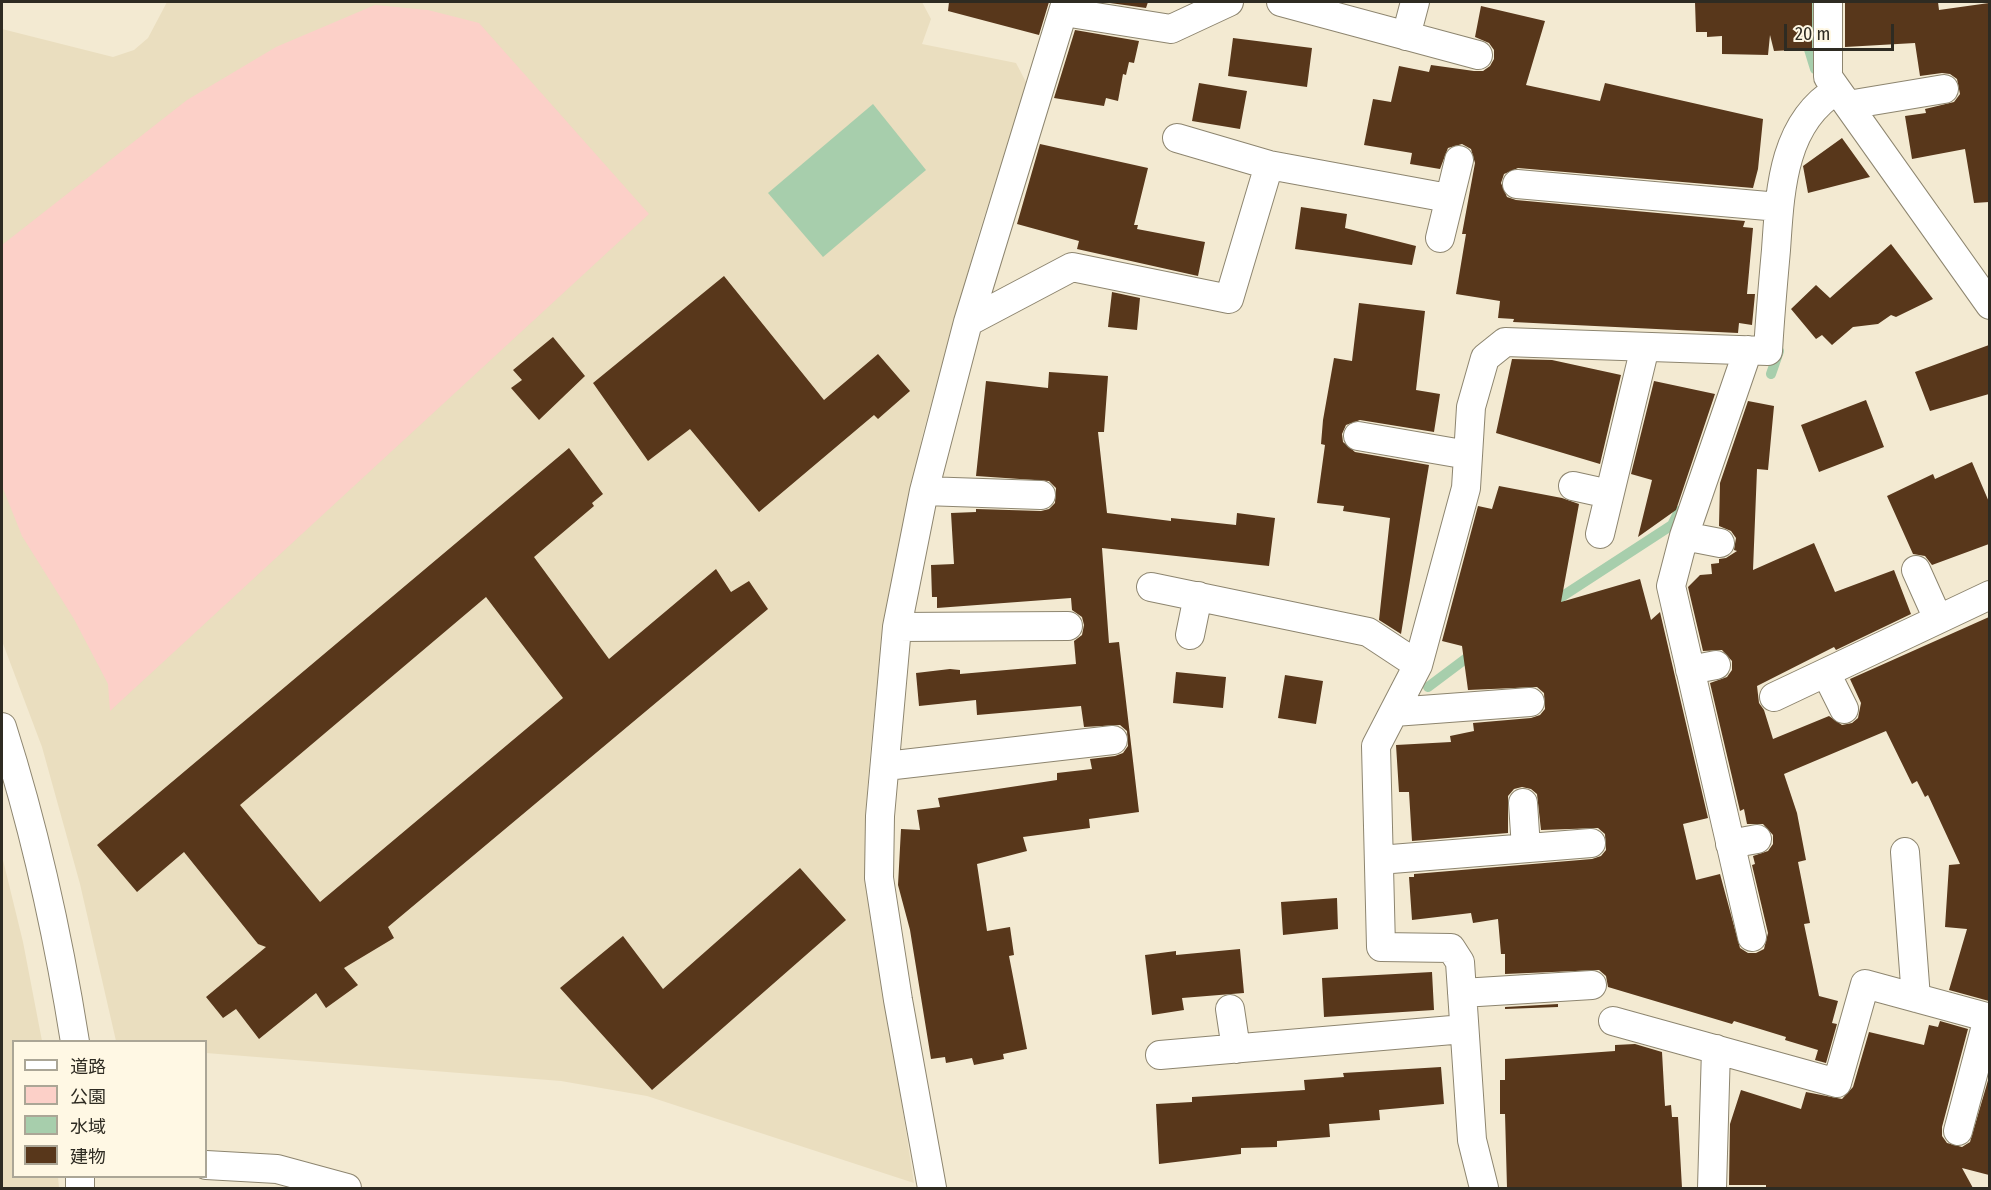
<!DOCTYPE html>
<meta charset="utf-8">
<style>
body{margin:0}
#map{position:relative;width:1991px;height:1190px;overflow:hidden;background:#f3ead2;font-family:"Fira Sans Condensed","Noto Sans JP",sans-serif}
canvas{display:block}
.frame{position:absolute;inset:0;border:3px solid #2e2b22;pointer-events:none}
.legend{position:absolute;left:12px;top:1040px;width:195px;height:138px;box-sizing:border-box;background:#fff8e4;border:2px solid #aba696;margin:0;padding:8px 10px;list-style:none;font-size:18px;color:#2e2b22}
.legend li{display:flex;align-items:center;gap:12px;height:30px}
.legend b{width:30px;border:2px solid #aba696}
.scale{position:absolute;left:1784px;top:24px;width:110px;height:27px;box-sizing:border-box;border:3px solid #2e2b22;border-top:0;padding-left:8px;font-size:18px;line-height:21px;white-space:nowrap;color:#2e2b22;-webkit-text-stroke:4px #fff8e4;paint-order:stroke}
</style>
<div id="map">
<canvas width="1991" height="1190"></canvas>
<div class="frame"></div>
<ul class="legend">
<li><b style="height:8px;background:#fff"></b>道路</li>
<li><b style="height:16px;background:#fcd0c8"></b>公園</li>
<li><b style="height:16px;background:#a7ceac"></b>水域</li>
<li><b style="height:16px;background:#58371b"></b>建物</li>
</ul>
<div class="scale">20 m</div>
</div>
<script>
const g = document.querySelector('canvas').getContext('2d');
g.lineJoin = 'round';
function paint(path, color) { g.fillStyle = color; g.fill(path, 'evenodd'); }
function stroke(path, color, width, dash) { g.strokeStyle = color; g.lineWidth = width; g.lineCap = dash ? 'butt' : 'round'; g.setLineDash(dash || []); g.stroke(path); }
paint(new Path2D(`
 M167,2H922L931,19L922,44L1016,63L1027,84L978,236L923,433L882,632L870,756L865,820L867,880L914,1183L647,1096L561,1081L206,1053V1042L116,1041L80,884L42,747L2,641V29L113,57L134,50L148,38Z
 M2,856L23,942L42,1041L14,1042V1176L58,1177L59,1188H2Z`), '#eadebf');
paint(new Path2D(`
 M375,5L428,10L479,23L649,214L110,711L108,684L74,619L22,536L2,486V245L187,100L276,47Z`), '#fcd0c8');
paint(new Path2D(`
 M873,104L926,170L823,257L768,193Z`), '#a7ceac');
stroke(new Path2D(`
 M1814,2L1808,46L1815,69
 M1771,374L1779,351
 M1552,603L1672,525L1679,511
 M1428,687L1476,651`), '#a7ceac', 10);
paint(new Path2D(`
 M949,2H1049L1039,35L948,11Z
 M1103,2H1148L1146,8Z
 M1695,2H1812V49L1774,51L1770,35L1768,55L1722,54V36L1707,37V32H1696Z
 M1845,2H1938L1939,10L1989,3V202L1974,203L1965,149L1912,159L1905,116L1926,113L1925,109L1954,102L1960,94L1957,79L1950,74L1942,73L1920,76L1915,43L1845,47Z
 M1481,6L1545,21L1526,85L1600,101L1605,83L1763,119L1758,169L1753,188L1518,168L1504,174L1501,183L1507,197L1516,200L1745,221L1743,227L1753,228L1747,294H1755L1752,325L1739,323L1738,333L1513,322L1514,319L1498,318L1500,301L1456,294L1466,234H1462L1475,163L1471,149L1462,144L1448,148L1440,169L1410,164L1412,153L1364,145L1373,99L1391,102L1399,66L1429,72L1431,65L1474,71H1483L1490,66L1494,59V50L1489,43L1475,37Z
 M1075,30L1139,41L1134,63L1129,62L1126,75L1123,74L1118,101L1106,98L1104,106L1054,98Z
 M1233,38L1312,48L1307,87L1228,76Z
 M1199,83L1247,91L1240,129L1192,121Z
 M1842,138L1870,177L1808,193L1803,166Z
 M1040,144L1148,168L1134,225H1138L1137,229L1205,242L1198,276L1077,249L1079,241L1017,224Z
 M1301,207L1347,214L1345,228L1416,246L1412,265L1295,249Z
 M1891,244L1933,299L1896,317L1891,315L1878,324L1853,327L1832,345L1822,335L1816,339L1791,309L1816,285L1830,298Z
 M724,276L824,400L878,354L910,391L878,419L874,415L759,512L690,429L648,461L593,383Z
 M1112,292L1140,298L1137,330L1108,327Z
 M1359,303L1425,311L1416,390L1440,394L1434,432L1360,420L1346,425L1342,434L1343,442L1355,452L1429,465L1401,634L1379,620L1390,518L1343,511L1344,506L1317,503L1325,445L1321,444L1323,420L1334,358L1352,361Z
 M553,337L585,376L539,420L511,388L522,380L513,370Z
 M1989,345V394L1930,411L1915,372Z
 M1512,359L1552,360L1621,375L1600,464L1496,433Z
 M1049,372L1108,376L1104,432H1098L1107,513L1171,521V518L1236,525L1237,513L1275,518L1269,566L1102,548L1109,643L1119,642L1139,812L1089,819L1090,828L1023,837L1027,851L977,864L987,931L1010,927L1014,955L1009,956L1027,1049L1003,1054L1004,1059L974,1065L972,1058L946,1063L945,1057L931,1059L910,930L898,885L901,829L920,830L917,810L940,807L938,798L1057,780V773L1092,769L1090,759L1115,756L1123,753L1128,746L1127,731L1120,725L1084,727L1081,706L977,715L976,700L919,706L916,673L950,669L960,670V674L1076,664L1074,641L1082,635L1084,625L1082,617L1072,610L1071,598L937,608V597H932L931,565L954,564L951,513L976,512V509L1041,511L1049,509L1055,503L1056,488L1049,481L976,476L986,381L1048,388Z
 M1654,381L1715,394L1676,510L1638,537L1652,480L1631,474Z
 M1866,400L1884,447L1819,472L1801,425Z
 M1748,401L1774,406L1768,470L1757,469L1753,570L1814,543L1835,592L1894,570L1911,614L1836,650L1834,647L1757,686L1759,703L1764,710L1773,739L1829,716L1842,725L1852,723L1858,718L1861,703L1850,679L1989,617V1001L1949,990L1967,929L1945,927L1949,865L1960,864L1928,795L1925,797L1917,781L1912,784L1886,731L1784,774L1797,813L1806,860L1798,862L1810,923L1804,924L1819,996L1838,1001L1832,1023L1837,1024L1826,1063L1815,1060L1818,1050L1785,1040L1786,1037L1734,1021L1732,1024L1608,987L1606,976L1599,970L1505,974V954H1501L1498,919L1473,923L1471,913L1412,920L1409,877H1414V874L1592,859L1601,856L1606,850L1605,834L1598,828L1541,830L1537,794L1531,789L1522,787L1514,789L1508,796V833L1412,841L1409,792H1399L1396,745L1451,742L1450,736L1474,731L1473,723L1531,718L1540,715L1545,709L1544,693L1537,687L1468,690L1462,646L1442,641L1478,506L1492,509L1499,486L1562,498L1579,504L1561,602L1640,579L1651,620L1660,612L1708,818L1683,824L1696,880L1720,874L1740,948L1748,953H1756L1764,949L1768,933L1752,865L1755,864L1753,856L1768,851L1773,844V835L1763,824H1747L1744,809L1740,811L1710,683L1727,677L1732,670V661L1722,650L1703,651L1688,587L1700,575L1712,574L1711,564L1719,563V559L1726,558L1737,551L1734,550L1736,538L1731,531L1719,526L1720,483Z
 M569,448L603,494L592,503L594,506L534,557L609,659L716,569L731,592L749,581L768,609L388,927L394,938L344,968L358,985L326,1008L316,993L259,1039L236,1009L223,1018L206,997L266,947L258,944L184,852L137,892L97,845ZM486,597L563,698L320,902L240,805Z
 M1972,462L1989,502V544L1932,565L1925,556L1913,554L1887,496L1933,474L1935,479Z
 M1176,672L1226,677L1223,708L1173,703Z
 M1285,675L1323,681L1316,724L1278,718Z
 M800,868L846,920L652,1090L560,988L623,936L663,989Z
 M1337,898L1338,929L1283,935L1281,902Z
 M1240,949L1244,993L1182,998L1184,1010L1152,1015L1145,955L1176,951V955Z
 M1432,972L1434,1010L1324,1017L1322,978Z
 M1558,1004V1007L1505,1009V1007Z
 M1940,1021L1968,1029L1942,1127V1136L1947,1143L1962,1147L1970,1142L1989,1077V1175L1962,1168L1973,1188H1766V1185H1729L1730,1124L1741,1090L1801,1109L1806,1092L1842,1099L1853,1087L1869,1032L1924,1045L1929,1025L1938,1027Z
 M1635,1044L1662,1052L1665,1106L1671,1105L1672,1117H1678L1682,1188H1507L1505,1114H1500V1080H1505V1059L1615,1051V1045Z
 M1441,1067L1444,1104L1379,1110L1380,1120L1329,1124L1330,1137L1277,1141V1147L1241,1148V1154L1159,1164L1156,1104L1192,1102V1097L1305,1090L1304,1080L1344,1077L1343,1073Z`), '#58371b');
const minor = new Path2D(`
 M1281,2L1478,55
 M1828,2V77L1990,305
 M1064,12L1171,29L1229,2
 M1406,36L1415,2
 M1848,105L1944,89
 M1177,138L1269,165L1448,198
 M1517,184L1779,207
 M1440,238L1459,160
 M968,322L1072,267L1229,299L1269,165
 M1748,350L1684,536L1671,586L1752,937
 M1358,436L1468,455
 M1573,486L1609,494
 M924,491L1041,495
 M1600,534L1645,347
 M1684,536L1720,543
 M1916,570L1938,619
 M1151,587L1368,632L1418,665
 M897,627L1068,626
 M1190,635L1198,596
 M1690,670L1716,665
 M1826,673L1844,709
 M1774,697L1990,595
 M1394,712L1530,702
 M2,727C35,830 58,935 75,1042
 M886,766L1113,740
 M1523,803L1526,848
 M1730,844L1757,839
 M1905,852L1916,998
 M1379,860L1591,843
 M1462,993L1592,985
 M1230,1009L1236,1049
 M1613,1021L1837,1083L1865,984L1990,1018
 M1160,1055L1464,1029
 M1958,1131L1988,1018
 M206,1165L277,1169L347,1188
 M80,1188V1176
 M932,1188L898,1000L879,878L880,816L897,627L924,491L968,322L1066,2
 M1484,1188L1472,1140L1460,962L1451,948L1381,947L1376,746L1418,665L1466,488L1471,407L1485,358L1505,342L1768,351C1770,317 1773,283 1776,250C1780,192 1782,123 1837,90
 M1712,1188L1716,1049`);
stroke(minor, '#8d856f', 30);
stroke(minor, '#fff', 28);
</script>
